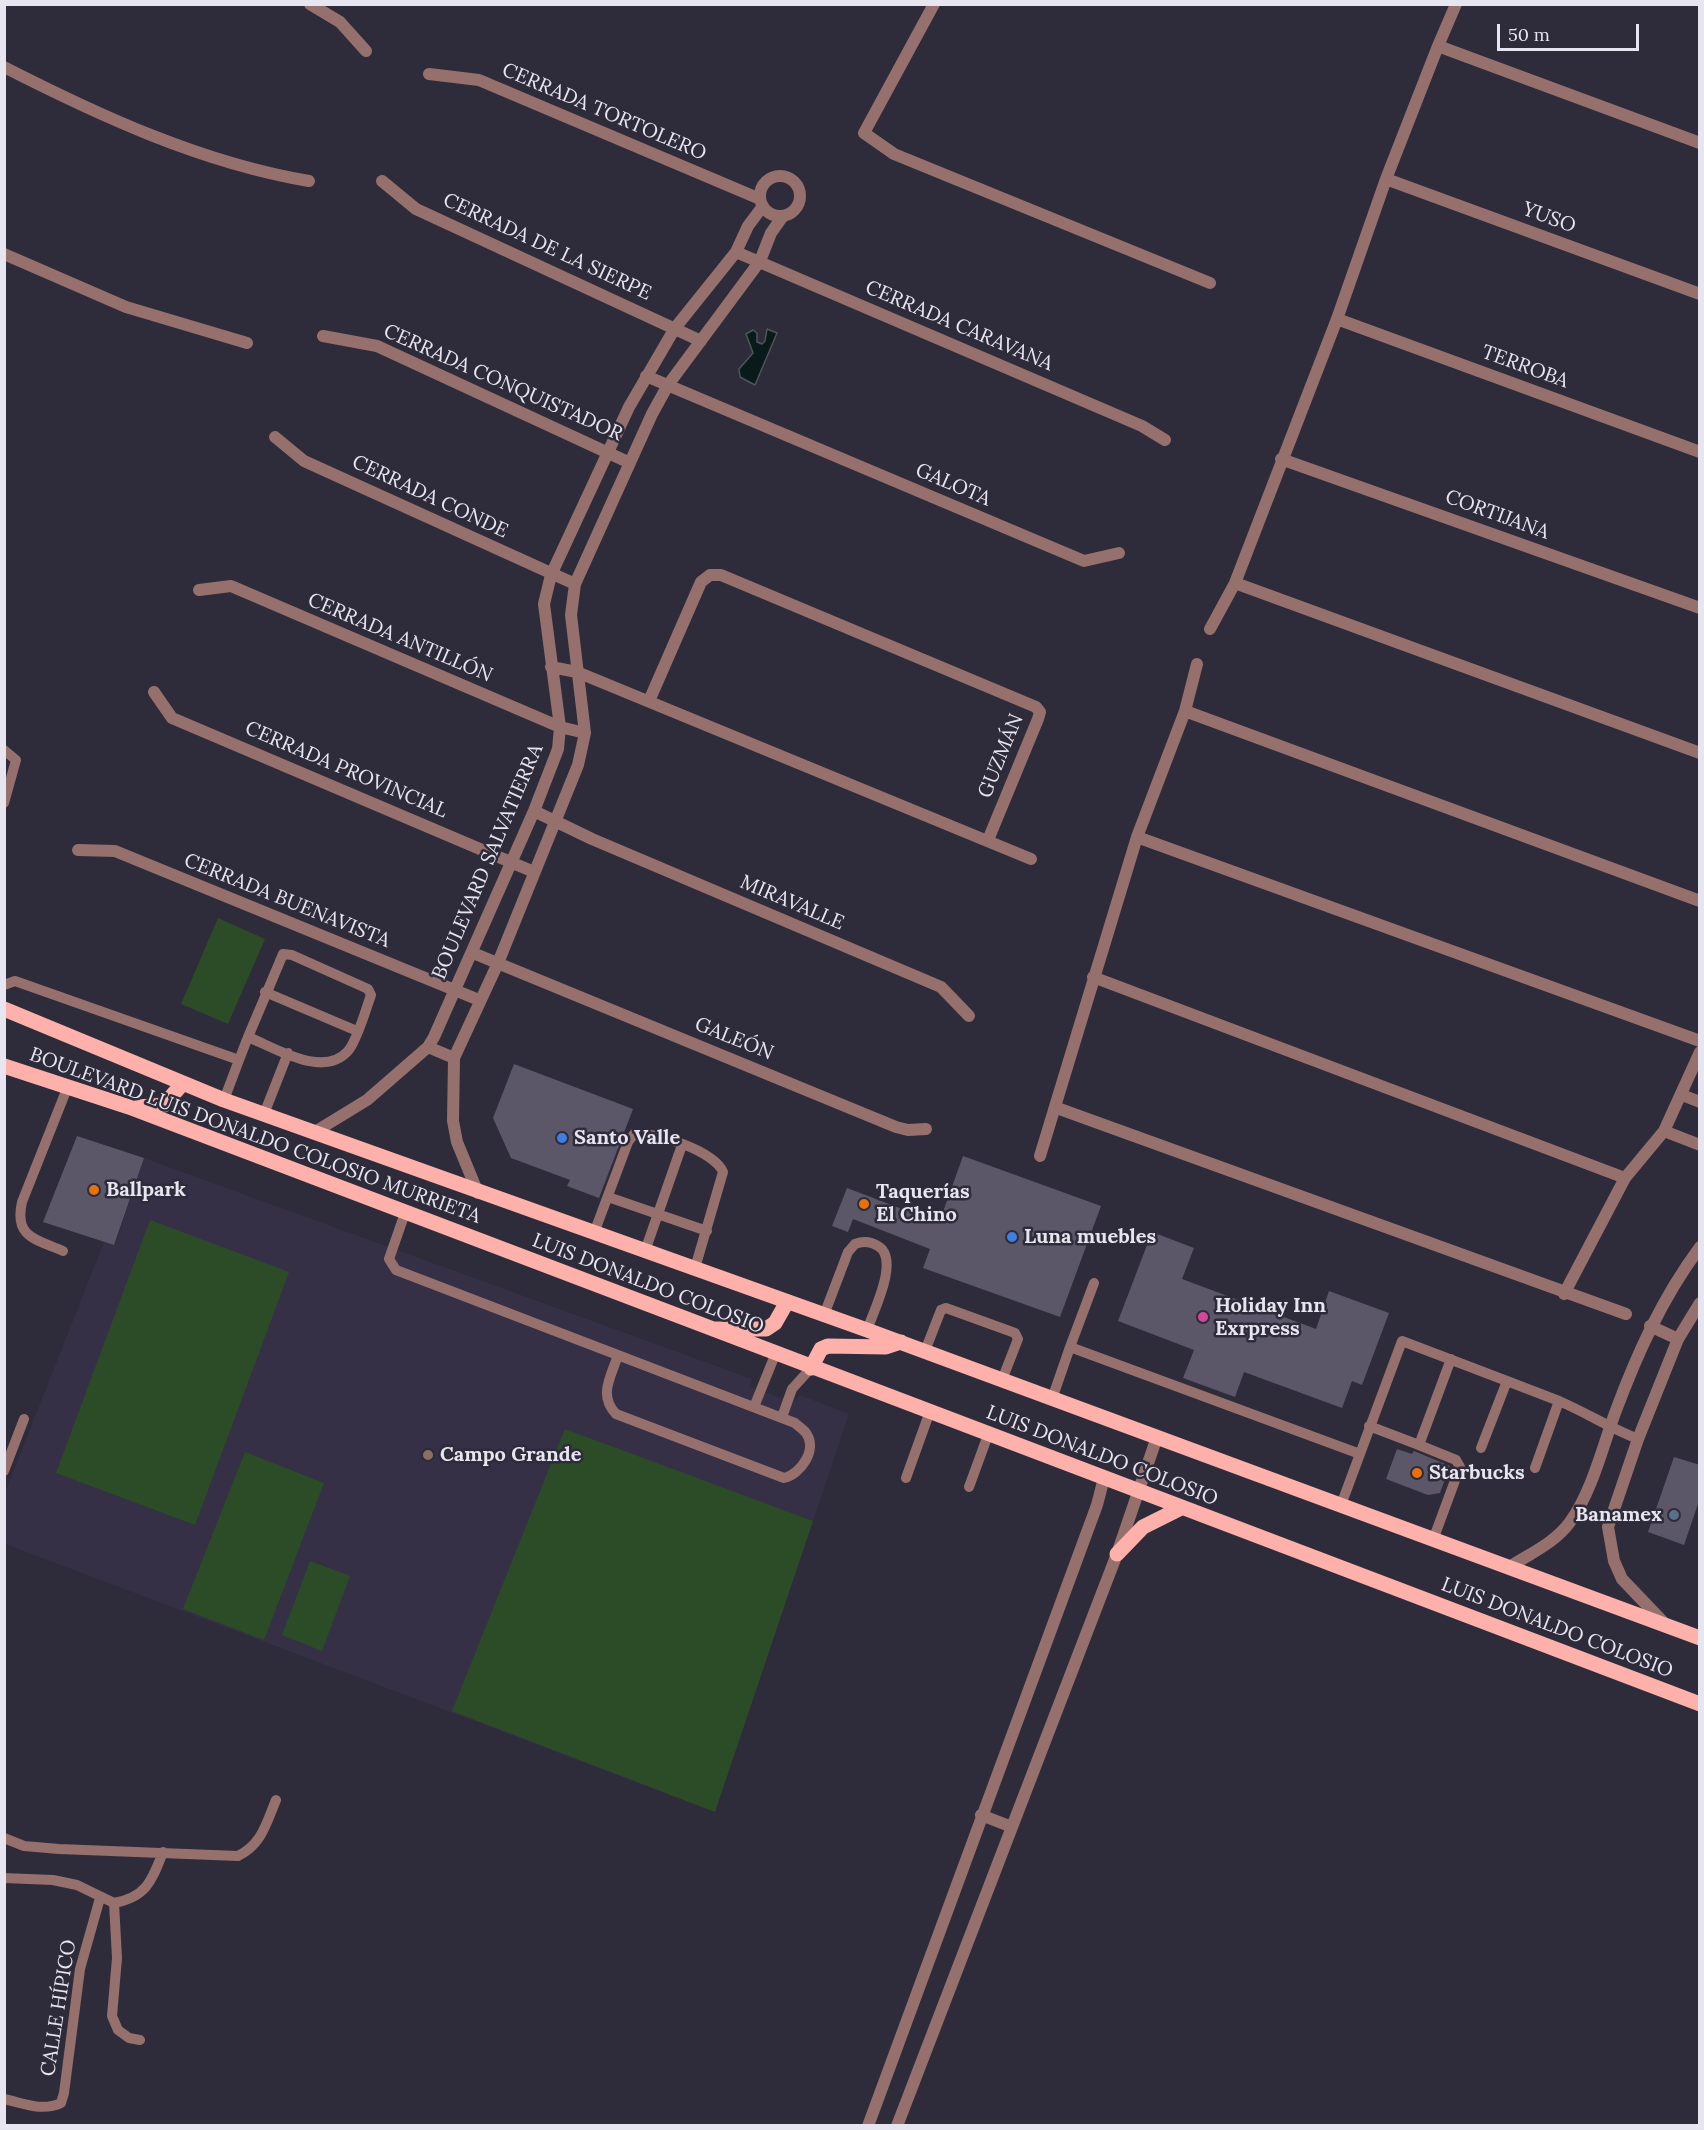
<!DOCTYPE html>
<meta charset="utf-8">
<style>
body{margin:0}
#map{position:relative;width:1704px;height:2130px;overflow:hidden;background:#2e2b3a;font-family:Lora,serif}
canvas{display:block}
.frame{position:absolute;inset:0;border:6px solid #e7e5ef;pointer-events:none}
.scale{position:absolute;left:1497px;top:24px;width:142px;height:27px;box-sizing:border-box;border:3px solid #e7e5ef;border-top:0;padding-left:8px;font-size:18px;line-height:21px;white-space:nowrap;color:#e7e5ef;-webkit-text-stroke:4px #2e2b3a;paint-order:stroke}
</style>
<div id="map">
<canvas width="1704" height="2130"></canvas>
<div class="frame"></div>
<div class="scale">50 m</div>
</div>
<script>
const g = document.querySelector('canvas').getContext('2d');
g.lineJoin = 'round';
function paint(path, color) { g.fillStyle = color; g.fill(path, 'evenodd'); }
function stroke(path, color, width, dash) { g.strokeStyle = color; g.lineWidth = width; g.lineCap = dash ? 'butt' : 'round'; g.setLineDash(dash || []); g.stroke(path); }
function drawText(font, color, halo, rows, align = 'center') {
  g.font = font + ' Lora,serif'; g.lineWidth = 5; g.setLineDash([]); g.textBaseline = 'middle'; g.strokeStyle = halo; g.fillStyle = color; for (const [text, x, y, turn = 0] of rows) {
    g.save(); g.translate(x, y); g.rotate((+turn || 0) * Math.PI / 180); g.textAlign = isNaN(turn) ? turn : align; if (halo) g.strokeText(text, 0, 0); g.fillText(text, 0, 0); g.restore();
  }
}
paint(new Path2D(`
 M144,1158L752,1379L750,1387L793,1402L800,1395L849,1414L715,1812L5,1544L4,1495L104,1242L115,1245Z`), '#353046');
paint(new Path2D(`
 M218,918L265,939L228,1024L181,1004Z
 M150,1220L289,1272L195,1525L56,1473Z
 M565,1429L813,1521L715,1812L452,1711Z
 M245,1452L324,1483L264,1640L183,1609Z
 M310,1561L350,1576L322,1651L282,1635Z`), '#2c4c28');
const water = new Path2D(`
 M767,329L777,333L755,385L740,377L739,369L753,353L746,334L753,330L757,333V342L762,344L765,341Z`);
paint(water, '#0a1a1a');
stroke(water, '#4c575a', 1.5);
paint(new Path2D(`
 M514,1064L633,1109L599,1198L567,1186L570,1180L511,1158L493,1118Z
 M77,1136L144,1158L114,1245L43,1222Z
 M963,1156L1101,1206L1060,1317L923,1268L930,1249L853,1219L848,1232L832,1226L847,1188L939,1223Z
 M1152,1232L1194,1248L1182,1279L1316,1329L1329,1291L1389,1313L1362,1385L1352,1381L1342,1408L1244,1372L1235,1397L1183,1378L1194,1350L1118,1321Z
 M1397,1449L1412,1454L1414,1451L1450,1466L1440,1493L1428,1495L1386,1479Z
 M1674,1457L1700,1465V1498L1684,1545L1648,1532Z`), '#5b5768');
stroke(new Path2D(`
 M4,750L16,760L4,803
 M283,954L292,955L368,989L371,995C366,1009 357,1041 348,1051C323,1079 276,1048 248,1037Z
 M4,985L15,981L239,1060L248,1037
 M265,992L357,1031
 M224,1100L239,1060
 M264,1114L288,1053
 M608,1197L707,1231
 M405,1213L389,1259L396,1270L795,1423C798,1426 803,1429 806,1433C818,1449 801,1474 784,1478L616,1414C598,1395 611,1377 618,1355
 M594,1233L628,1142L634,1134C657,1132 714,1151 723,1172L695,1268
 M63,1251C35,1239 14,1237 22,1202L68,1086
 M645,1251L682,1145
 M1094,1283L1070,1347L1360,1454
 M824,1315L848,1252L855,1244C863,1241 870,1241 878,1246C900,1259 874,1310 867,1330
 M925,1351L941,1310L946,1308L1015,1333L1018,1339L1002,1380
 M1507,1381L1559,1401L1535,1468
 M1052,1399L1070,1347
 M1559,1401C1587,1413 1610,1428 1638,1439
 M754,1407L775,1355
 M782,1417L792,1389L811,1368
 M1369,1426L1419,1445L1451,1359
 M1419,1445L1456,1460L1460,1467L1433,1540
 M4,1471L24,1419
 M906,1478L929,1414
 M969,1487L988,1435
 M1341,1505L1402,1341L1507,1381L1481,1448
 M4,1838L24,1846L59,1849L238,1856C262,1844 266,1824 276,1800
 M4,1878L53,1880L77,1885L114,1903L117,1958L112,2016L118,2030L129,2038L140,2040
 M114,1903C147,1897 152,1880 163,1852
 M4,2099C23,2103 42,2112 61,2103L64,2093L80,1969L100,1898`), '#95706c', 10);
stroke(new Path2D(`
 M310,4L340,22L366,51
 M934,4L864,133L894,154L1210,283
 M1438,46L1456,4
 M4,67C100,116 202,163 309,181
 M429,74L479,80L760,199
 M1700,143L1438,46L1386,179L1337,319L1235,583L1700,753
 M760 196a20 20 0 1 1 40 0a20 20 0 1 1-40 0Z
 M1386,179L1700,294
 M382,181L416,209L701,341
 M736,252L1142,426L1165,440
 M4,254L126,307L247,343
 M1337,319L1700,452
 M323,336L377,346L630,463
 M646,376L1084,561L1119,553
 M275,437L304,461L575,584
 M1281,459L1700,608
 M199,590L231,586L560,727L585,733
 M1210,629L1235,583
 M551,667L577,672L1031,859
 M154,692L172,718L534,872
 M649,701L701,582L710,575H721L1036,707L1040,712L1038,719L988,840
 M1185,711L1700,901
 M534,811L592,839L941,987L969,1016
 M1137,837L1700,1041
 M78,850L115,851L479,1000
 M473,953L896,1127L908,1130L926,1129
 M1093,977L1625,1178
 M428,1047L454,1058
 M1682,1095L1700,1102
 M1057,1108L1626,1314
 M1664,1131L1700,1145
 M313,1133L367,1100L428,1047L434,1037L534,811L558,749L560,727L544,604L551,575L629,407L675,328L736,252L748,226L763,206
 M1040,1156L1137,837L1185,711L1197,664
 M478,1193L457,1142L453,1121L454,1058L498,963L578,765L585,733L571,615L575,584L652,414L668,385L760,261L771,233L783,216
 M1564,1294L1625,1178L1664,1131L1700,1052
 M1650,1326L1678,1339
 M1508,1568C1529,1554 1555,1543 1570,1522C1592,1491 1602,1449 1615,1413C1637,1354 1662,1298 1700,1247
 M1666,1625L1622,1579L1614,1561L1608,1527L1638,1439L1678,1339L1700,1303
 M981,1815L1012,1827
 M868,2126L1097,1505L1104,1478
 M897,2126L1117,1554L1157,1437`), '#95706c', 12);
stroke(new Path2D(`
 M4,1009L224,1100L867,1330L1700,1638
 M4,1066L129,1107C652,1308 1176,1506 1700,1704
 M138,1107L164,1105L183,1083
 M716,1329H766L775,1323L787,1302
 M811,1368L821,1349L828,1346L886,1347L901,1342
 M1117,1554L1143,1527L1181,1508`), '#fdb1aa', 15);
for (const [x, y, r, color] of [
 [562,1138,6,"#3f7fe0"],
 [94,1190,6,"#e8710a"],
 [864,1204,6,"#e8710a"],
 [1012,1237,6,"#3f7fe0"],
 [1203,1317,6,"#d1479c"],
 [428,1455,6,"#8d6e63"],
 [1417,1473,6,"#e8710a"],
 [1674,1515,6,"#5c6f8a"]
]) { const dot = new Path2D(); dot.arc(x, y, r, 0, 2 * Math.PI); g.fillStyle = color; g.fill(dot); stroke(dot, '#2e2b3a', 2); }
drawText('20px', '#e7e5ef', '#2e2b3a', [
 ["CERRADA TORTOLERO",604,112,23],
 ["YUSO",1549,218,20],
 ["CERRADA DE LA SIERPE",547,247,25],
 ["CERRADA CARAVANA",959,326,23],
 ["TERROBA",1525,367,20],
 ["CERRADA CONQUISTADOR",503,383,24],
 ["GALOTA",953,485,23],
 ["CERRADA CONDE",430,497,25],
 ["CORTIJANA",1497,515,20],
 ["CERRADA ANTILLÓN",400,638,23],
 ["GUZMÁN",1001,756,-68],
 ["CERRADA PROVINCIAL",346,770,23],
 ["BOULEVARD SALVATIERRA",488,862,-67],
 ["CERRADA BUENAVISTA",287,901,22],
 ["MIRAVALLE",792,903,23],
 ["GALEÓN",734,1039,22],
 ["BOULEVARD LUIS DONALDO COLOSIO MURRIETA",255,1136,20],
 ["LUIS DONALDO COLOSIO",648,1284,21],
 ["LUIS DONALDO COLOSIO",1102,1456,21],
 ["LUIS DONALDO COLOSIO",1557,1628,21],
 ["CALLE HÍPICO",59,2008,-81]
]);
drawText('bold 20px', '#e7e5ef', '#2e2b3a', [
 ["Santo Valle",574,1138],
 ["Ballpark",106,1190],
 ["Taquerías",876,1192],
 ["El Chino",876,1215],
 ["Luna muebles",1024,1237],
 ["Holiday Inn",1215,1306],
 ["Exrpress",1215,1329],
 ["Campo Grande",440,1455],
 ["Starbucks",1429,1473],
 ["Banamex",1662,1515,"right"]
], 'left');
</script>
